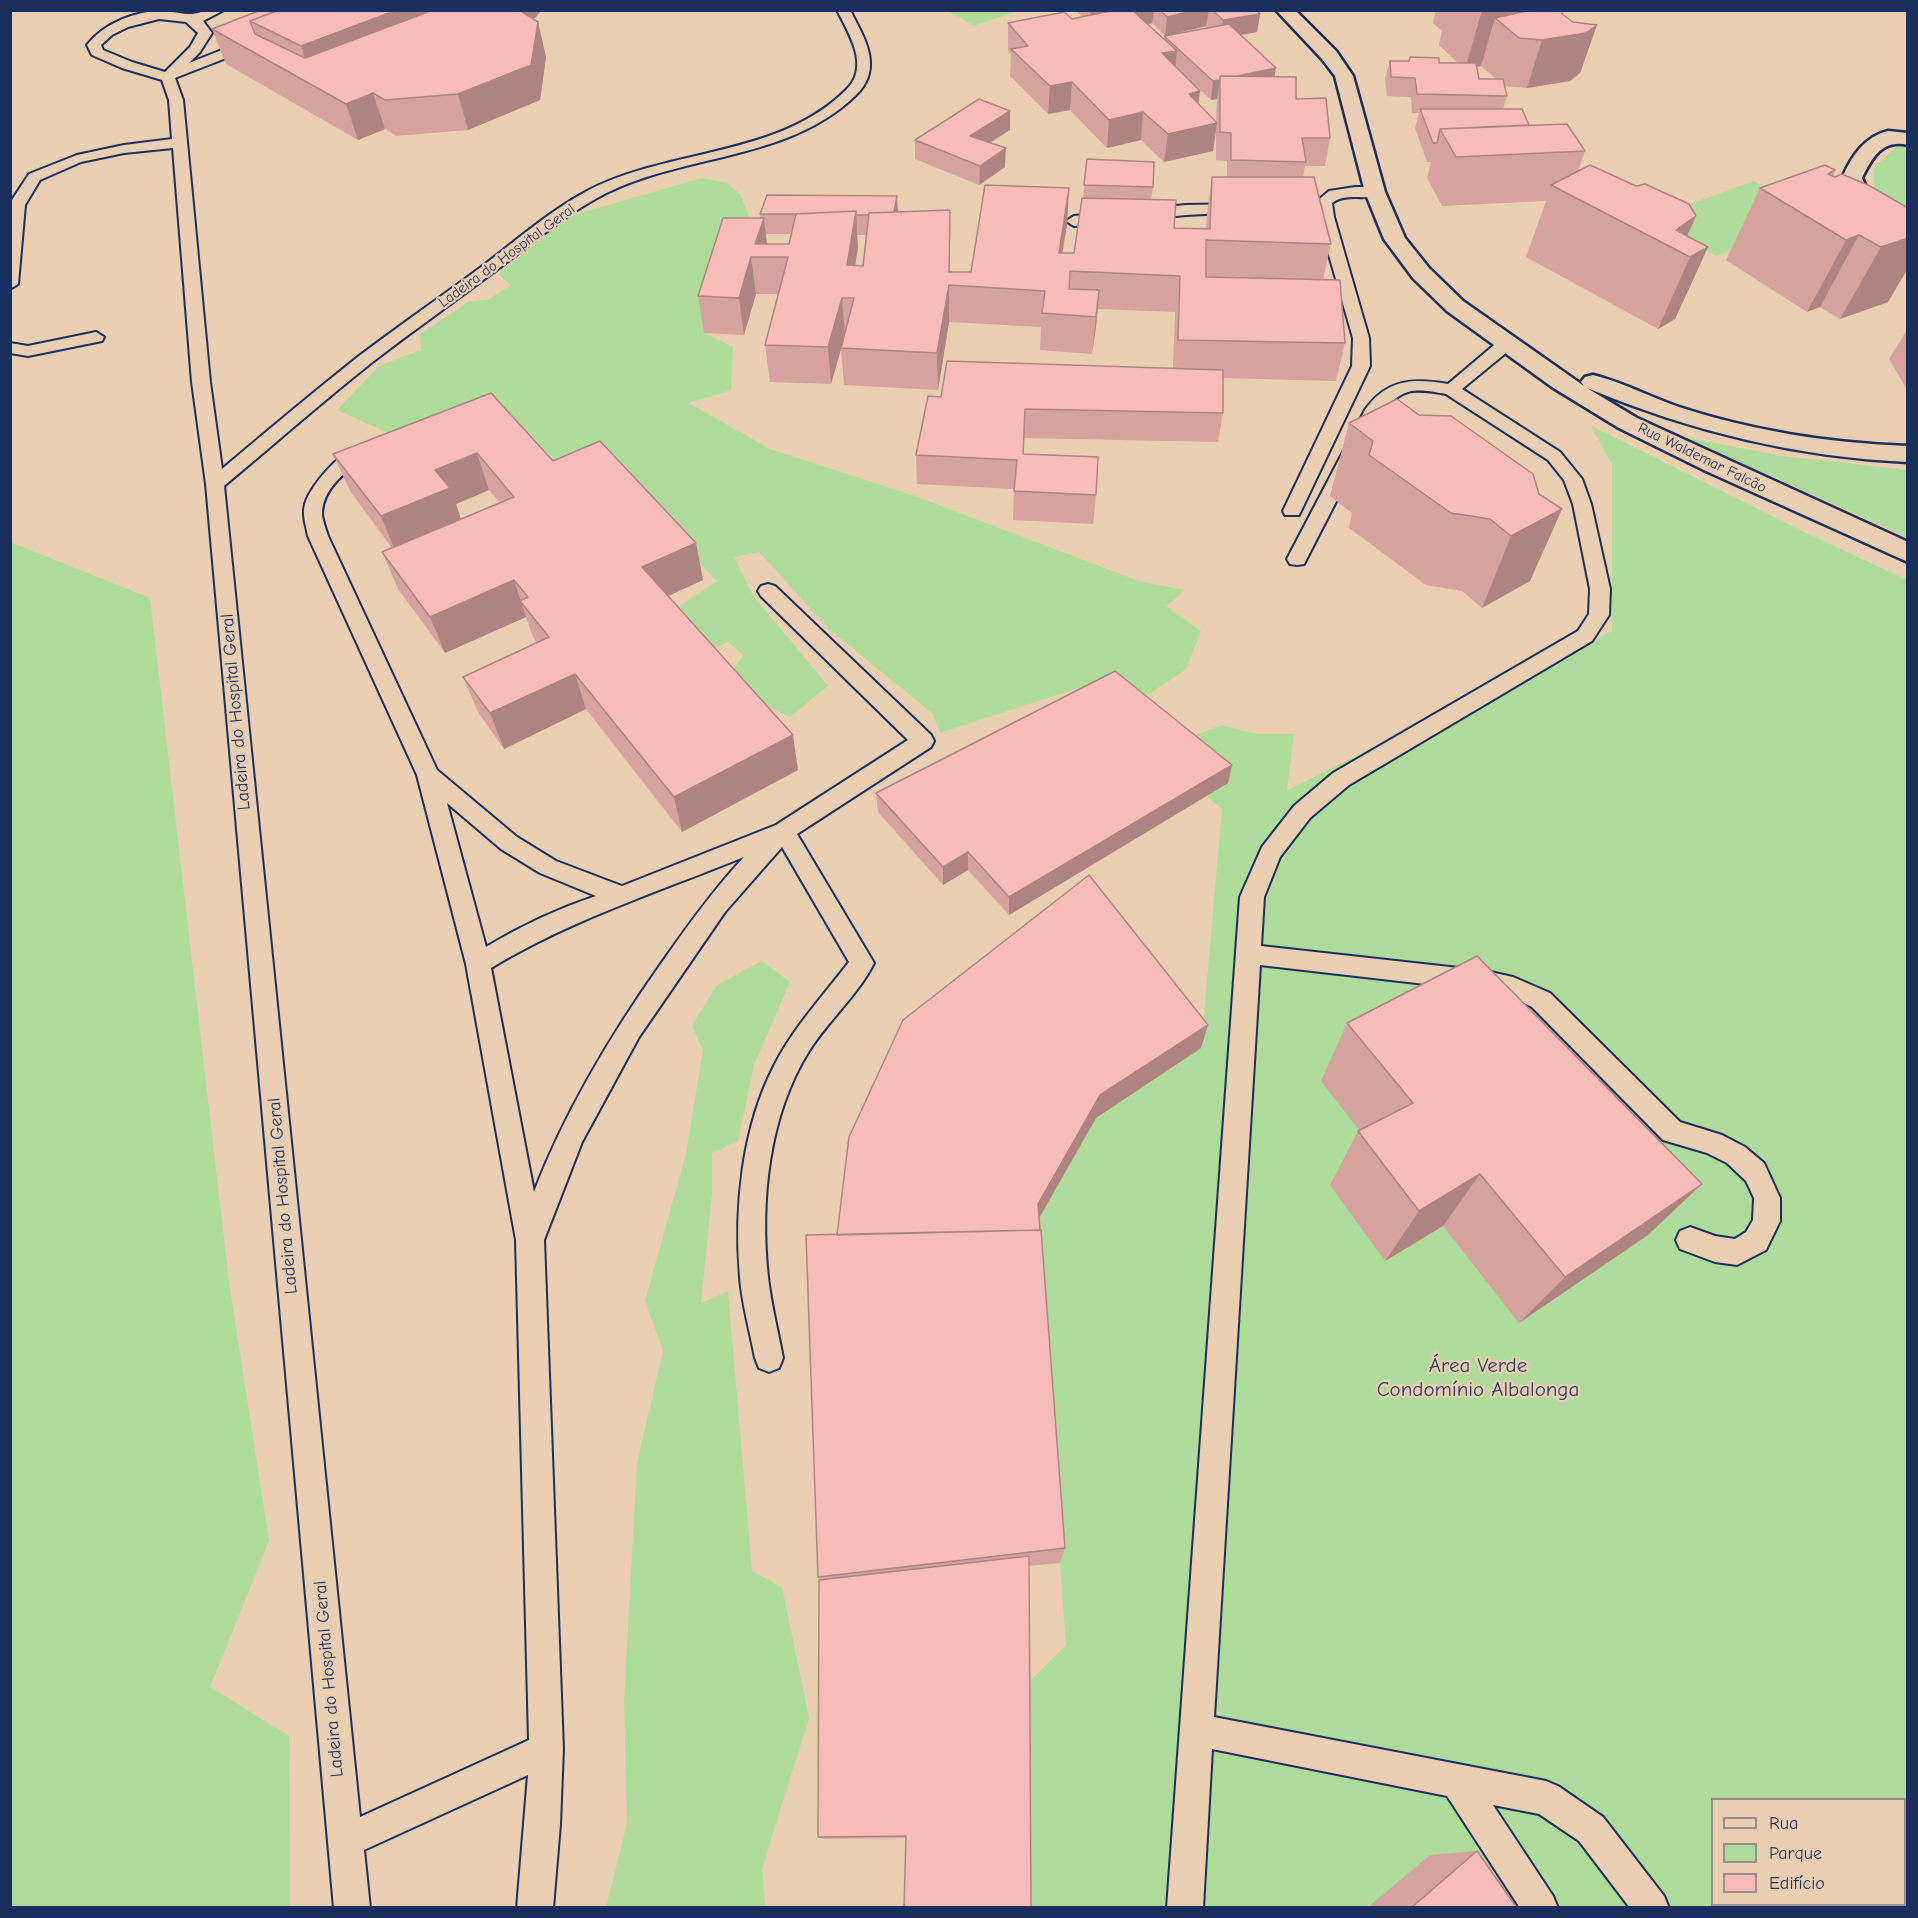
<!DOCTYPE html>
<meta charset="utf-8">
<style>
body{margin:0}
#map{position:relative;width:1918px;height:1918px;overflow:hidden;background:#e9ceb1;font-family:"Comic Neue",sans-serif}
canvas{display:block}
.frame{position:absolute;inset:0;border:12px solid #1b2f5e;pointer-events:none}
.legend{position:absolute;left:1711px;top:1798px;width:195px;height:108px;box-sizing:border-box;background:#e9ceb1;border:2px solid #978e90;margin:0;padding:8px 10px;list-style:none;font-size:18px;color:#1b2f5e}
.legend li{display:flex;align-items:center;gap:12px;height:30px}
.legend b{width:30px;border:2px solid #978e90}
</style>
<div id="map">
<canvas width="1918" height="1918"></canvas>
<div class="frame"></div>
<ul class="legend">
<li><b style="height:8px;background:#e9ceb1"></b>Rua</li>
<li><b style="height:16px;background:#afdb9a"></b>Parque</li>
<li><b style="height:16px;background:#f8bcb8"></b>Edifício</li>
</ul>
</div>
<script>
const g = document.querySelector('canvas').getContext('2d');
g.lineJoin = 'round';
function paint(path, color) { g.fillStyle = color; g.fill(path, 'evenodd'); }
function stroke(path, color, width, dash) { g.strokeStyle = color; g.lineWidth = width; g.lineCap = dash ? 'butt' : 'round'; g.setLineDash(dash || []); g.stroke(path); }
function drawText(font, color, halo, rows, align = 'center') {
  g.font = font + ' "Comic Neue",sans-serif'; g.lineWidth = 4.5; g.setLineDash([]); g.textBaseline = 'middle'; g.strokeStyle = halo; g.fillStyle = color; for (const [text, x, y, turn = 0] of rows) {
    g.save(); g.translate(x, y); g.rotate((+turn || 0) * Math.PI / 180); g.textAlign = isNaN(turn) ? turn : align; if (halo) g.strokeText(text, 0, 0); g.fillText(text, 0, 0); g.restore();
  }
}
paint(new Path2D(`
 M947,11H1018L974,26Z
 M1902,142L1907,145V224L1874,198V167Z
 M702,178L727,183L740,194L754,229L704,333L733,347L731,390L689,403L770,449L915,496L1141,582L1185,590L1166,606L1201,631L1186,669L1136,703L1193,736L1221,725L1256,734H1294L1287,790L1612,631V465L1591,426L1800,530L1907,580V1907H977L1008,1703L1066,1645L1035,1225L1096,1118L1201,1048L1222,809L1078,688L940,733L933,714L829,629L759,552L734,557L752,594L828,686L790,717L758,702L728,678L743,655L728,642L709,650L678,607L717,581L610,473L433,453L337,410L379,366L421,350L420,334L468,302L489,299L511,285L498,274L570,216ZM1712,1800H1904V1904H1712Z
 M1754,181L1816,217L1716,256L1654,217Z
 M1684,437L1782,456L1907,470V537Z
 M10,542L150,598L229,1282L269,1541L210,1687L289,1736L290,1907H11Z
 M762,961L790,982L754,1065L738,1141L712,1153V1193L701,1303L728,1291L752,1571L782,1587L809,1718L762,1868L765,1907H606L627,1823L624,1700L637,1463L663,1351L645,1301L686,1154L703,1050L692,1026L717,985Z`), '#afdb9a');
const service = new Path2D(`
 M206,10H224L203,21L212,33L200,52L189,63L247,40H257L259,43L257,46L175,78L183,100L210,382L222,469C267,431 312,393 359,356C396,328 435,301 473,273C510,246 546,213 587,191C668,148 779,158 847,89C870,66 849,34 837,10H850C865,39 884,69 855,96C785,163 678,153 597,198C556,221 521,253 483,280C446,308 407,335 370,364C321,403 273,445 224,486L360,1817L529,1740L516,1240L466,964L417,775L308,536C306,525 302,515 305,504C311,483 350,439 372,445L375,449L372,453C352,467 323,485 322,513C322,520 326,529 328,536L437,770L517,837L556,861L622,886L776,825L908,740L761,596L758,591L761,586L768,584L775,586L931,735L934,741L931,747L797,834L874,963C858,995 828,1021 809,1051C768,1117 760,1202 768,1277C771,1304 778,1331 783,1358L779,1368L769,1372L759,1368L755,1358C750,1331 742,1304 740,1277C734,1208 742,1128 774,1066C793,1028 823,996 849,962L782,847L725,912L639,1037L582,1142L544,1240L563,1749L560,1824L553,1908H517L528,1775L364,1850L370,1908H334L206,484L192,382L173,148L124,153L81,162L40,180L25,205L18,284L10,289V203L29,174L77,155L124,145L172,139L169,100L162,80L122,68L92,55L87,45C104,23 137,10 164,11C182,12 188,18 206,10ZM159,19L186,22L198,33L190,47L165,72L132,62L103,50L101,45L112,35L128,27ZM447,803L501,849L540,873L596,896C557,909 521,926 486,947ZM744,857C714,889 688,925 663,961C612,1033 566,1109 534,1192L491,968C570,920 658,892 744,857Z
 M1355,187H1375L1383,192C1372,203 1347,191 1332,203L1334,217L1369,338L1370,366L1301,511L1299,515H1285L1283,511L1352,366L1353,338L1318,217L1316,202L1329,191Z
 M1239,204L1247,209L1244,212L1186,215L1074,226L1066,221L1074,216L1186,205Z
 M96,332L104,337L102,341L28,356L10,353V343L28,346Z
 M1506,339L1514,344L1512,348L1462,389L1560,452L1582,479L1591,504L1610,589L1609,615L1592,641L1349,785L1310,818L1280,857L1264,897L1261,946L1486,971L1513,977L1550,993L1680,1122L1722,1135L1745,1147L1764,1163L1780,1198V1221L1766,1250L1737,1265L1715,1262L1680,1249L1676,1240L1680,1231L1690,1227L1715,1236L1735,1239L1746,1232L1753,1220L1754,1198L1746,1181L1727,1163L1707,1153L1663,1140L1532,1007L1509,996L1486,991L1260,965L1214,1717L1546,1781L1558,1786L1603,1817L1664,1896L1669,1908H1630L1579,1841L1539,1814L1493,1805L1553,1896L1558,1908H1520L1447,1796L1212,1749L1203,1908H1167L1240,897L1262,847L1294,806L1333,773L1578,631L1589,614L1590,589L1573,504L1564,480L1548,460L1446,394C1415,388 1403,387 1382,412L1304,564L1297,565L1290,564L1287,559L1365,410C1387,379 1413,378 1448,384L1500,340Z`);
const minor = new Path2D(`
 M1888,131L1908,133V145C1883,139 1872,157 1862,178C1872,202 1883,213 1908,223V237L1879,226L1855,206L1842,178C1852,156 1864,137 1888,131Z`);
const tertiary = new Path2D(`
 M1276,10H1295L1336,51L1353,76L1385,192L1405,238L1429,268L1463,301L1584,386L1581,382L1585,377L1593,375C1622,382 1650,397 1679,407C1753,431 1829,443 1908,446V462C1795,457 1690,431 1587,388L1637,418L1908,542V562L1706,471L1619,428L1552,387L1447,311L1413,278L1384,239L1365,192L1335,76L1322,59Z`);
stroke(service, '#1b2f5e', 4);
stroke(minor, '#1b2f5e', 5);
stroke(tertiary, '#1b2f5e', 5);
paint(service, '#e9ceb1');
paint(minor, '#e9ceb1');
paint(tertiary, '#e9ceb1');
paint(new Path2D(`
 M261,10H542L532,19L538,22L546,57L540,100L468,130L396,136L385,129L358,140L226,64L212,29Z
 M1076,10H1256L1260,14L1257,32L1241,35L1274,77L1296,99L1330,138L1325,166H1305L1303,177L1331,244L1323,280L1345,343L1336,381L1223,378V413L1218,442L1024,438L1023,454L1096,495L1093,524L1013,520L1014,489L917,484L916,455L941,397L1173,368L1175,312L1098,309L1092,354L1040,350L1041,327L949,322L938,390L844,385L841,349L831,384L770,382L765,345L778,294H756L744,335L704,333L698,296L761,218L760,214L897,196L898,212L950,247V272H971L1069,188L1067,225L1062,253H1074L1083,198L1087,159L1153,187L1151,200L1174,228L1206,229L1207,213L1212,177H1227V161L1216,160V131L1213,151L1164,162L1141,140L1107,148L1070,110L1048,114L1010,76L1011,54L1008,51V23L1072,19L1082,17ZM1152,23L1165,36L1206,26L1208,28L1164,36V39L1148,25ZM1190,81L1211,100L1217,99L1216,121L1199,104ZM766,234H791L789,244H767ZM857,235H866L863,266L855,265L858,248Z
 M1436,10H1563L1562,14L1573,22L1597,25L1580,73L1570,81L1527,88L1505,86L1507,96L1503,109L1529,125L1585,151L1578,171L1696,216L1687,236L1708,247L1675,319L1658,329L1526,257L1546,201L1442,206L1427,178L1431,162H1427L1415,128L1419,113H1412L1411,97L1387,96L1385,79L1390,61H1409L1410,57L1439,63H1458L1439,45L1442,31L1433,23ZM1481,66L1496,79H1479L1477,67Z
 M1010,130L990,143L1005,167L979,185L915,159V140Z
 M1835,170L1833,176L1908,208V268L1888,302L1840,319L1820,307L1807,312L1726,260L1760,188Z
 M1908,328V391L1889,359Z
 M491,393L553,461L696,543L703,580L668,596L798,770L682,832L586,709L504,749L478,712L463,677L537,643L533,637L526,617L445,653L398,589L382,552L392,548L350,491L333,454ZM489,490L500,503L461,519L456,504Z
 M1419,415L1562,509L1530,581L1482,608L1462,591L1426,585L1349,528L1352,513L1330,496L1349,423Z
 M1232,765L1228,783L1009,915L968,870L943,885L878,812L876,793Z
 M1347,1023L1648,1235L1519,1323L1443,1226L1385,1261L1330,1185L1358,1131L1359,1130L1321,1081Z
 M1201,1048L1096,1118L1039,1219L1065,1548L1060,1563L1029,1566L906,1838L823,1839L818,1837L819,1580L818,1577L837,1235Z
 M1477,1851L1517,1908H1367L1430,1855Z`), '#d5a29e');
paint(new Path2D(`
 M316,10H542L535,18L505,31L315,87L301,46Z
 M1091,10H1116L1090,26Z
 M1131,10H1154L1152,23L1126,30Z
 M1196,10H1209L1206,26L1165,36L1167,17Z
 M1482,10H1531L1495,18L1481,66L1465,69Z
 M1260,14L1257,32L1221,39L1223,20Z
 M538,22L546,57L540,100L468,130L458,94Z
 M1597,25L1580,73L1570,81L1527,88L1542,40Z
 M1177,51L1174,78L1162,53Z
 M1276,68L1273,86L1220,80Z
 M1220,80L1217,99L1211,100L1213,81Z
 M1072,82L1070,110L1048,114L1050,86Z
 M1200,91L1197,119L1189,94Z
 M373,93L385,129L358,140L346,104Z
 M1010,111V130L969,155L970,136Z
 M1143,112L1141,140L1107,148L1109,120Z
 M1217,123L1213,151L1164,162L1168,134Z
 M1006,148L1005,167L979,185L980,166Z
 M1069,188L1067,225L1056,290L1059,253Z
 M897,196L898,215L893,216Z
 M856,211L858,248L850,298L847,265Z
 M1696,216L1680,252L1676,230Z
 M764,218L768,255L755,244Z
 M1859,235L1820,307L1807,312L1846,240Z
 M1908,238V268L1888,302L1840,319L1881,247Z
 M1708,247L1675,319L1658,329L1690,257Z
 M751,257L756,294L744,335L739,298Z
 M949,285V322L938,390L937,353Z
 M1099,290L1096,327L1092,354L1096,317Z
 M842,298L845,335L831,384L828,347Z
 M477,453L489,490L456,504L463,525L396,553L381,516L435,470Z
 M1562,509L1530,581L1482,608L1511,536Z
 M696,543L703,580L651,604L642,567Z
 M514,580L526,617L445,653L430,617Z
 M575,674L586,709L504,749L490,713Z
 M793,735L798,770L682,832L674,797Z
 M1232,765L1228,783L1009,915V897Z
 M968,852V870L943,885V867Z
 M1208,1025L1201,1048L1096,1118L1035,1225L1038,1204L1100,1095Z
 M1480,1174L1443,1226L1385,1261L1419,1211Z
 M1702,1184L1648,1235L1519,1323L1565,1277Z`), '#ae8481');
const building = new Path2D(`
 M261,10H279L250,21L255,34L305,58L433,10H519L538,22L531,65L458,94L385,100L373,93L346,104L212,29Z
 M279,10H397L301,46L250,21Z
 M1115,10H1132L1177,51L1162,53L1200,91L1189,94L1217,123L1168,134L1143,112L1109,120L1072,82L1050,86L1011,49L1028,46L1008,23L1064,12L1072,19Z
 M1160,10H1196L1167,17Z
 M1212,10H1256L1260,14L1223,20Z
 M1531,10H1563L1562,14L1573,22L1597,25L1586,33L1542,40L1519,38L1495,18Z
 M1229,24L1276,68L1237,76H1220V80L1213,81L1164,36Z
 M1410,57L1439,58V63H1476L1479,79H1503L1507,96L1417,94L1415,78L1391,77L1390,61H1409Z
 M1220,76L1296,77V99L1326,98L1330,138H1302L1306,162L1231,160V133L1220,132Z
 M979,99L1010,111L970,136L1006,148L980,166L915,140Z
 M1420,109H1522L1529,125L1440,129L1437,143H1433Z
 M1567,124L1585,151L1456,157L1440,129Z
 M1087,159L1154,162L1153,187L1084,185Z
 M1590,165L1636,186L1645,184L1689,204L1696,216L1676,230L1708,247L1690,257L1551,185Z
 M1825,165L1835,170L1828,174L1835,177L1842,174L1870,186L1908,208V238L1881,247L1859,235L1846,240L1760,188Z
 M1212,177H1314L1331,244L1206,240V277L1340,280L1345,343L1178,340L1180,276L1070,271L1069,289L1099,290L1096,317L1042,313L1045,291L949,285L937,353L841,348L854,298H842L828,347L765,345L788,257H751L739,298L698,296L723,218H764L755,244H789L796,214L856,211L847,265L863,266L869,213L950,210L949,272H971L985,185L1069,188L1059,253H1074L1082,198L1176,200L1174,228L1210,229Z
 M767,195L897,196L894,212L869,213L868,215H856V211L795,214H760Z
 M947,361L1223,370V413L1025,409L1023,454L1098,457L1096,495L1014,491L1017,460L916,455L928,396L941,397Z
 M491,393L553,461L600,441L696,543L642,567L793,735L674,797L575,674L490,713L463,677L549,637L520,601L528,597L514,580L430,617L382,552L514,497L477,453L435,470L450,488L381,516L333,454Z
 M1397,399L1419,415L1451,416L1533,474L1539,494L1562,509L1511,536L1490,519L1451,513L1369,455L1373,441L1349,423Z
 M1115,671L1232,765L1009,897L968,852L943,867L876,793Z
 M1089,875L1208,1025L1100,1095L1038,1204L1040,1230L837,1235L849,1137L903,1020Z
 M1477,956L1702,1184L1565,1277L1480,1174L1419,1211L1358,1131L1413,1103L1347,1023Z
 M1041,1230L1065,1548L818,1577L806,1235Z
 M1029,1556L1031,1908H904L906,1836L818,1837L819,1580Z
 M1477,1851L1517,1908H1411Z`);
paint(building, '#f8bcb8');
stroke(building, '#ae8481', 1.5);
drawText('15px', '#1b2f5e', '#e9ceb1', [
 ["Ladeira do Hospital Geral",507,256,-36],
 ["Rua Waldemar Falcão",1702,458,26]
]);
drawText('18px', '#1b2f5e', '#e9ceb1', [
 ["Ladeira do Hospital Geral",236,712,-95],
 ["Ladeira do Hospital Geral",283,1196,-95],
 ["Ladeira do Hospital Geral",329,1679,-95]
]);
drawText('21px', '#2a4064', '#e9ceb1', [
 ["Área Verde",1478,1366],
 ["Condomínio Albalonga",1478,1390]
]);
</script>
